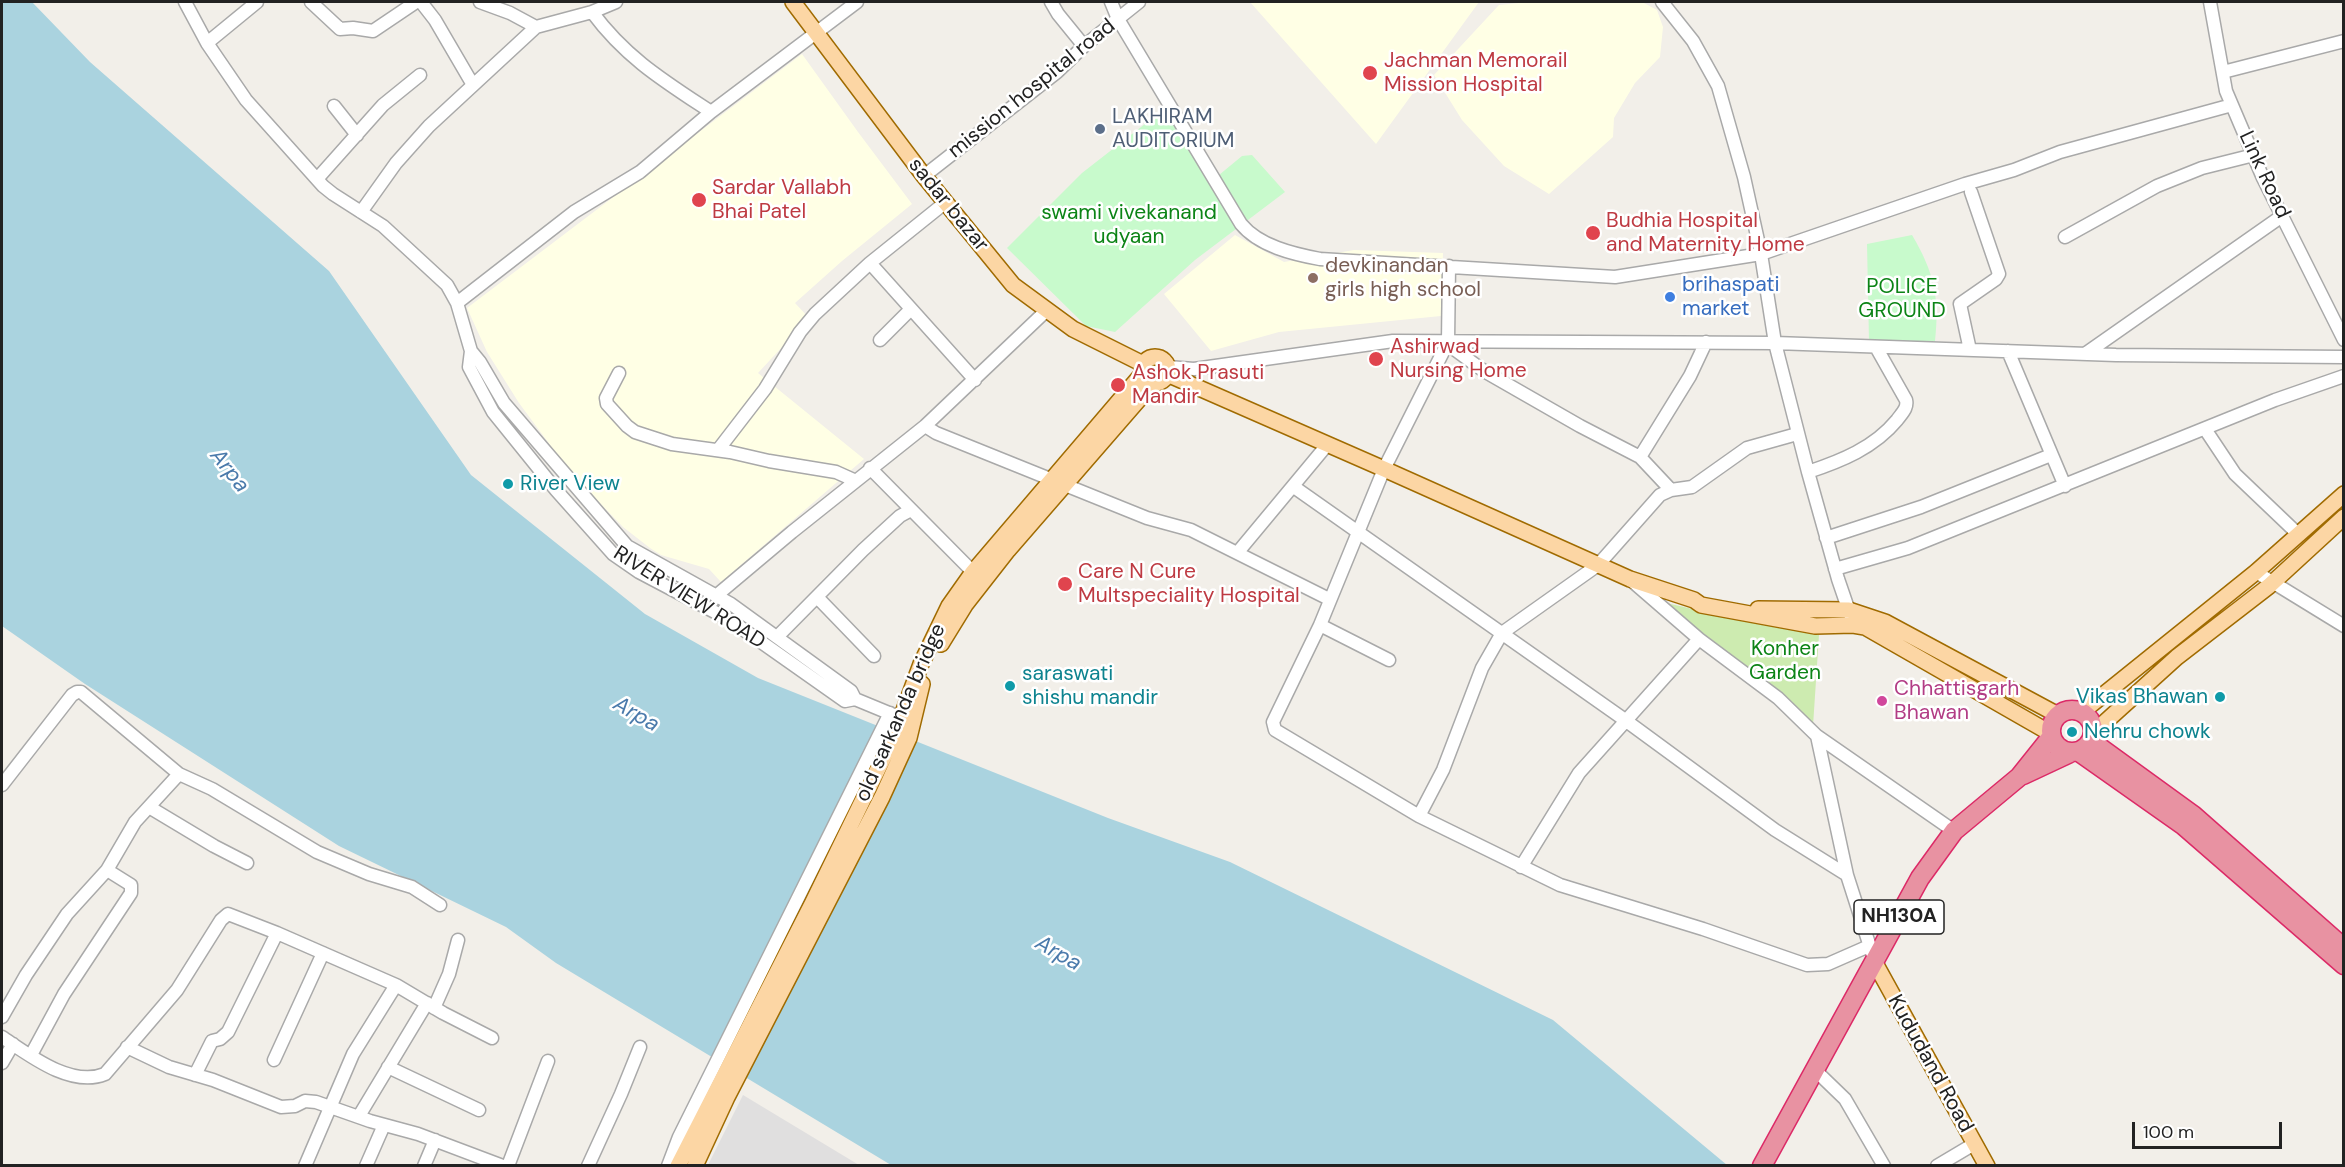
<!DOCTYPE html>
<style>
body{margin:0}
#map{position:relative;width:2345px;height:1167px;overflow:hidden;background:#f2efe9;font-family:"DM Sans",sans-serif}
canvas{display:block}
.frame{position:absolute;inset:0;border:3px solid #222;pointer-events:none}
.scale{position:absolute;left:2132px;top:1122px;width:150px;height:27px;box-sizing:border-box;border:3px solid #222;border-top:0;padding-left:8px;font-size:18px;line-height:21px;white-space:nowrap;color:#222;-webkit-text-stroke:4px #fff;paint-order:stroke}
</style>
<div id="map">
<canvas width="2345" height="1167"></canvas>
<div class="frame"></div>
<div class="scale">100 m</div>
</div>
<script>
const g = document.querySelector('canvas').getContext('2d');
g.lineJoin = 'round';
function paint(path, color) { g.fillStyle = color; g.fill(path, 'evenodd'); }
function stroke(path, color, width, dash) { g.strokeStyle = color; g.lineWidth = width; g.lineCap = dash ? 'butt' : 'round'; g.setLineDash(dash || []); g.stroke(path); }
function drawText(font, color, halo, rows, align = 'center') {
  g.font = font + ' "DM Sans",sans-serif'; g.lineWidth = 5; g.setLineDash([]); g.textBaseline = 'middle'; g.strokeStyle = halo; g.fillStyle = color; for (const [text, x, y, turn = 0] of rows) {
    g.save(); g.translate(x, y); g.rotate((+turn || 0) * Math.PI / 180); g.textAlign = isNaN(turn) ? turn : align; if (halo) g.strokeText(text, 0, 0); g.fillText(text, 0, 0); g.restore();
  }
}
paint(new Path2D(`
 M743,1095L859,1165H708Z`), '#e0dfdf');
paint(new Path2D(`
 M1250,2H1479L1376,144Z
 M1529,2H1642L1657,10L1663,27L1660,57L1635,83L1614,118L1613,137L1549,194L1504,166L1462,120L1434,75L1499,5Z
 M802,54L858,132L912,204L842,261L795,303L809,318L758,373L864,459L721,582L709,569L661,555L650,548L623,527L596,499L559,457L519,403L487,352L467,308Z
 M1235,235L1284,262L1354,250L1443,253L1441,316L1279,332L1211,351L1164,294Z`), '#ffffe5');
paint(new Path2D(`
 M1662,602L1750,622L1819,635L1813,726L1756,676Z`), '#cdebb0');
paint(new Path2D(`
 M1168,106L1219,175L1242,156L1252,155L1285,192L1195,260L1115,332L1086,326L1007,248L1082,173Z
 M1912,235C1934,272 1940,298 1935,341H1869L1867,244Z`), '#c8facc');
paint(new Path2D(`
 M2,2H32L90,62L329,271L471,475L645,614L758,678L1108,818L1230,862L1553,1020L1727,1165H891L556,963L506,927L339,846L85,684L2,626Z`), '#aad3df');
const minor = new Path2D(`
 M185,2L207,43L246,100L323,186L333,194L383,226L447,285L457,303L471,351L469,367L493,412L556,490L613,554L639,572L730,620L845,701L855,699L901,718
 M311,2L340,29L353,28L373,31L416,2
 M421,2L435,20L473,85
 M480,2L510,13L536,27
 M1051,2L1058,14L1084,46
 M1111,2L1118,19L1241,224C1259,246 1293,254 1320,259L1615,277L1761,254L1965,184L2014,170L2060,152L2232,105
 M1662,2L1693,41L1718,86L1744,177L1761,254L1775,343L1808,472L1838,579L1851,617
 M2210,2L2226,91L2263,178L2344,340
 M592,12C626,58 664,81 711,112
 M207,43L257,2
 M2223,72L2344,41
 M334,106L357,135
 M924,176L1057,72L1084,46L1139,2
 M317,179L383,105L420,75
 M361,212L396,163L429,126L536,27L592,12L616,2
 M2065,237L2157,186L2202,168L2254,155
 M870,263L975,380
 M1449,266L1448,342L1384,469L1320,625L1273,722L1275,730L1419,816L1560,885L1703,929L1807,965L1828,964L1869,946
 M457,303L574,212L640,172L711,112L857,2
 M880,340L911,309
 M1448,342L1454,349L1484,371L1580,426L1640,457L1671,490
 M1970,350L1960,304L1996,279L1999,274L1971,192
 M471,351L480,362L504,403L627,546L731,604L851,691L855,699
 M2008,351L2065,486
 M2085,354L2282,216
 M1168,367L1194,369L1393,341L1775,343L2116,355L2344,357
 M619,373L606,398L607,404L627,426L635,432L672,444L730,452L769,461L836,472L856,481
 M925,426L936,433L1147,518L1191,530L1329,599
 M2205,429L2235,474L2299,535
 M718,450L765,389L800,332L815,314L870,263L946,202
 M1640,457L1690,376L1706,342
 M870,468L973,572
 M1808,472C1841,461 1874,448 1897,420C1902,413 1908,408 1906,400L1876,347
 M1294,487L1625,720L1775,830L1847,875
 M1826,538L1921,507L2051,455
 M1238,552L1327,445
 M1835,569L1908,548L2275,400L2344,376
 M2256,572L2344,626
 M1632,581L1699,639L1778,698L1817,736L1847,875L1872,953
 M717,595L792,532L925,426L1047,310
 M817,597L874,656
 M1320,625L1389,660
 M777,637L863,550L900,516L911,510
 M1817,736L1954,831
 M2,785L72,695L77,692H81L179,774L212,789L317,852L369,874L412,887L440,905
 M149,807L214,846L247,863
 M1419,816L1443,770L1482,668L1502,633L1598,565L1660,495L1671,490L1692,487L1747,448L1797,434
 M1521,867L1579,773L1699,639
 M434,1008L449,974L458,940
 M2,1017L26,975L67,914L107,870L135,822L179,774
 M2,1037C29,1055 71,1088 105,1074L177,990L221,920L228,914L277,933L396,985L443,1013L492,1038
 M127,1047L169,1067L213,1080L281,1107L295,1106L305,1101L316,1102L370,1121L418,1134L503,1166
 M31,1055L64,994L131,893V885L107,870
 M274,1060L323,953
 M2,1063L13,1044
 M388,1067L479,1110
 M1816,1071L1845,1099L1884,1166
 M195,1075L212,1041L220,1039L228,1032L277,933
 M359,1116L427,1003
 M305,1166L353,1054L396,985
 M366,1166L384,1125
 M424,1166L435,1140
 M508,1166L548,1061
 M588,1166L621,1094L640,1047
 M668,1166L679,1137L890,713
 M1937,1166L1974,1144`);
const major = new Path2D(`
 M793,2L924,176L1013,285L1073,329L1143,364
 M1142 370a13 13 0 1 1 26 0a13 13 0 1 1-26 0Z
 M1167,374L1384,469L1630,579L1694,600L1701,605L1815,626L1853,625L1865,627L2050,733
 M1758,609L1849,610L1885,622L2058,715
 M941,644L965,605L1008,550L1153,383
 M2082,712L2256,572L2344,494
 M2093,733L2177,657L2269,586L2344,517
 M1875,963L1987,1166
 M678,1166L812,904L896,732L921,664L949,606L973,572L1142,374
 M695,1166L727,1097L882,797L909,738L922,684`);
const highway = new Path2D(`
 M2051 731a21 21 0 1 1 42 0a21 21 0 1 1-42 0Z
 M2091,741L2193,815L2344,948
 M2079,752L2184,826L2344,965
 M2023,775L2070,753
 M1762,1166L1920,878L1954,831L2019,777L2051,737`);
stroke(minor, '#a9a9a9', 15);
stroke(major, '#a06b00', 18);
stroke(highway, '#dc2a67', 21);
stroke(minor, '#fff', 12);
stroke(major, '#fcd6a4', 15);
stroke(highway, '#e892a2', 18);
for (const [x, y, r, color] of [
 [1370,73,8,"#e0444e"],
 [1100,129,6,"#5c6f8a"],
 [699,200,8,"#e0444e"],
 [1593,233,8,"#e0444e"],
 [1313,278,6,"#8d6e63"],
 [1670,297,6,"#3f7fe0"],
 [1376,359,8,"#e0444e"],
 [1118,385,8,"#e0444e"],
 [508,484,6,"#0f9aa8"],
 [1065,584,8,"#e0444e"],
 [1010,686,6,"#0f9aa8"],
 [2220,697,6,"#0f9aa8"],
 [1882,701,6,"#d1479c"],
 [2072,732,6,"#0f9aa8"]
]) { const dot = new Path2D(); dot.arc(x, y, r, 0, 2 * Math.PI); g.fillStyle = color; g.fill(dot); stroke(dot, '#fff', 2); }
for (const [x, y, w] of [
 [1899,917,90]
]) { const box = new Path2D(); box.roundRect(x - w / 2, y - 17, w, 34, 4.5); g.fillStyle = '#fff'; g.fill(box); stroke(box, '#222', 1.5); }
drawText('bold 20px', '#222', null, [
 ["NH130A",1899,917]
]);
drawText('21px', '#be3a42', '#fff', [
 ["Jachman Memorail",1384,61],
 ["Mission Hospital",1384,85],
 ["Sardar Vallabh",712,188],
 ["Bhai Patel",712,212],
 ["Budhia Hospital",1606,221],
 ["and Maternity Home",1606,245],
 ["Ashirwad",1390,347],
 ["Nursing Home",1390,371],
 ["Ashok Prasuti",1132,373],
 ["Mandir",1132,397],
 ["Care N Cure",1078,572],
 ["Multspeciality Hospital",1078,596]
], 'left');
drawText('21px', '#222', '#fff', [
 ["mission hospital road",1032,89,-39],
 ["Link Road",2264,175,65],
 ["sadar bazar",948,205,51],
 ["RIVER VIEW ROAD",689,598,32],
 ["old sarkanda bridge",901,713,-66],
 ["Kududand Road",1930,1064,61]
]);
drawText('21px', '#4e5e75', '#fff', [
 ["LAKHIRAM",1112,117],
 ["AUDITORIUM",1112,141]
], 'left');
drawText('21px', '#0c8416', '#fff', [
 ["swami vivekanand",1129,213],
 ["udyaan",1129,237],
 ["POLICE",1902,287],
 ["GROUND",1902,311],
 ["Konher",1785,649],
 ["Garden",1785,673]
]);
drawText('21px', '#785e54', '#fff', [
 ["devkinandan",1325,266],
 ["girls high school",1325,290]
], 'left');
drawText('21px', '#366cbe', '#fff', [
 ["brihaspati",1682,285],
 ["market",1682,309]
], 'left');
drawText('21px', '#0d838f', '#fff', [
 ["River View",520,484],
 ["saraswati",1022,674],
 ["shishu mandir",1022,698],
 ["Vikas Bhawan",2208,697,"right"],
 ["Nehru chowk",2084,732]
], 'left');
drawText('21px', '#b23c85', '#fff', [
 ["Chhattisgarh",1894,689],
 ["Bhawan",1894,713]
], 'left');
drawText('italic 22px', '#4a7aab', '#fff', [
 ["Arpa",229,471,52],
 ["Arpa",636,715,30],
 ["Arpa",1058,954,30]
]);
</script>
